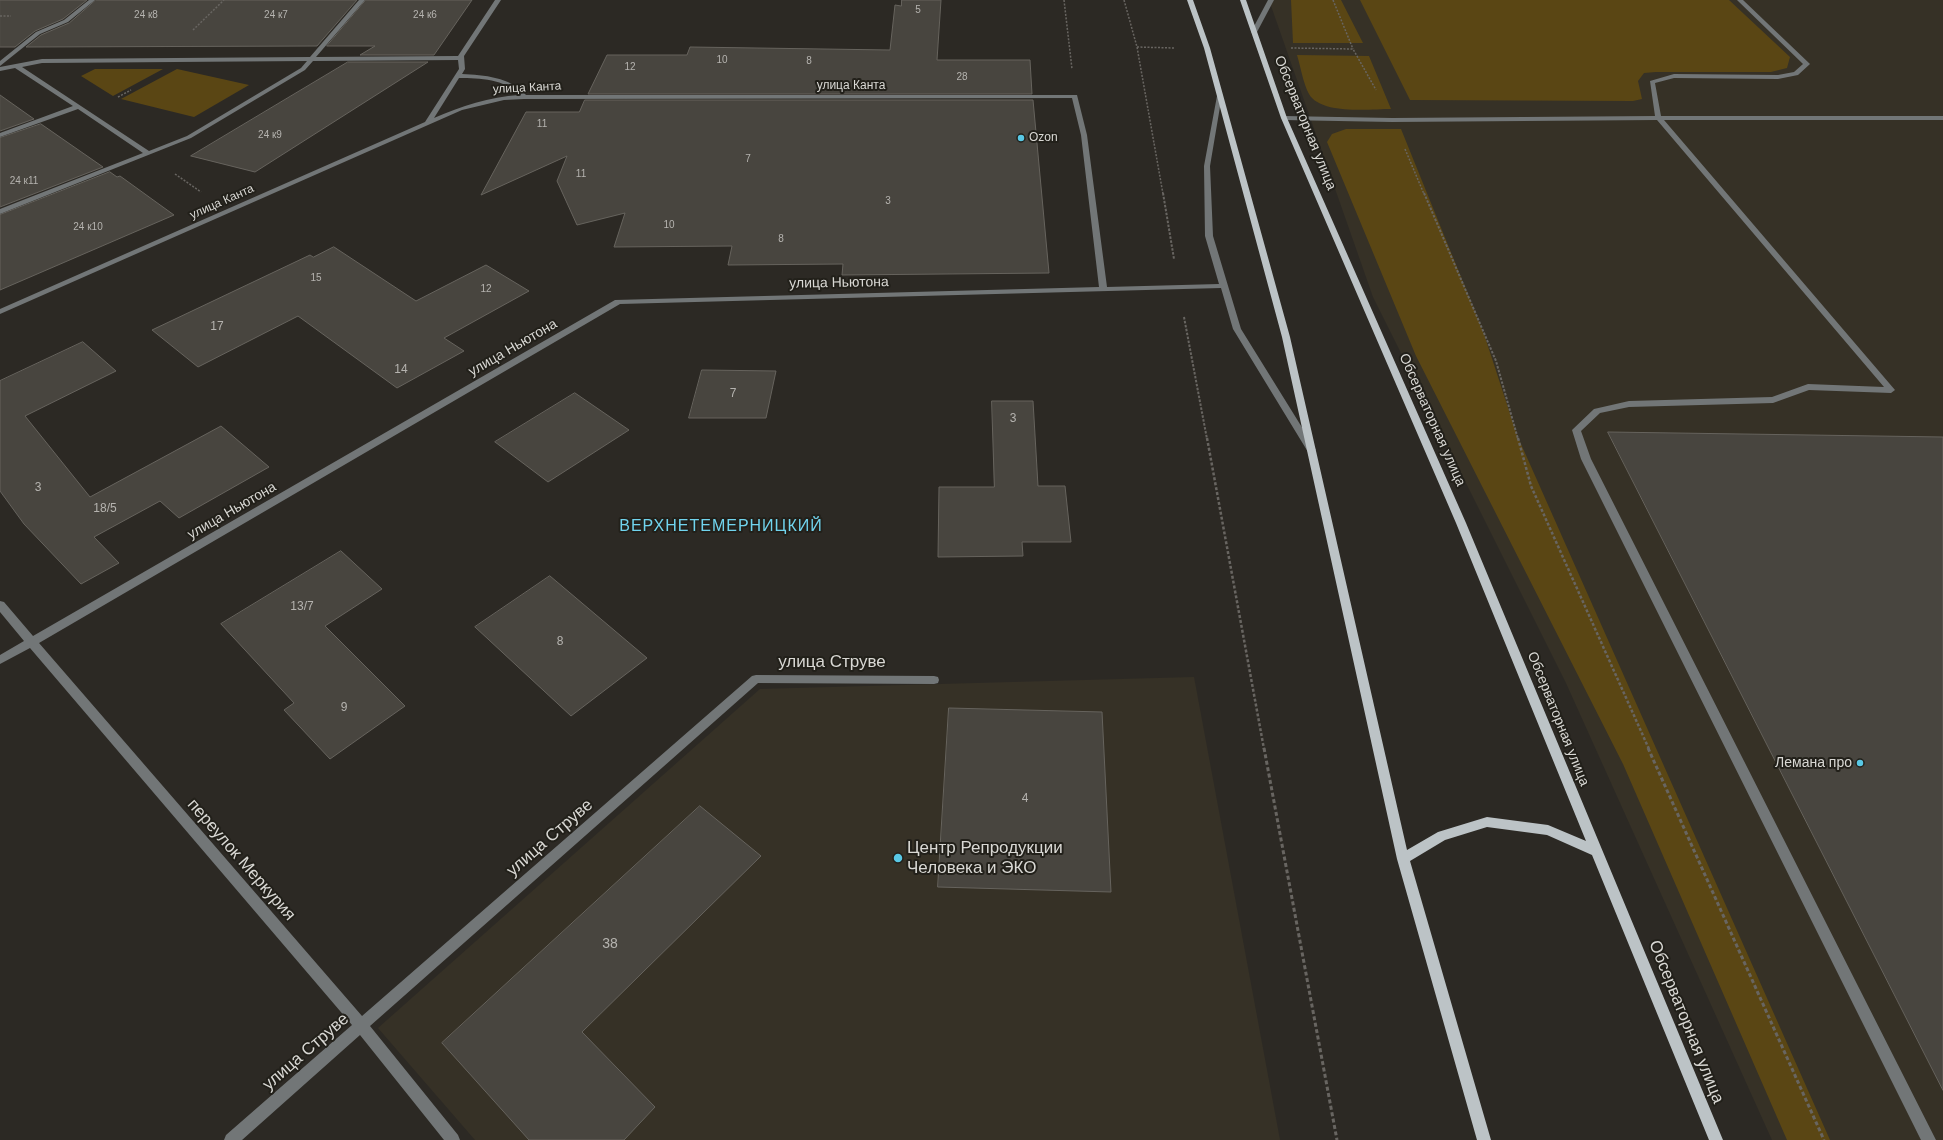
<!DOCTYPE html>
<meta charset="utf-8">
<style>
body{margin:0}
canvas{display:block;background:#2c2924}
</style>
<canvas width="1943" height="1140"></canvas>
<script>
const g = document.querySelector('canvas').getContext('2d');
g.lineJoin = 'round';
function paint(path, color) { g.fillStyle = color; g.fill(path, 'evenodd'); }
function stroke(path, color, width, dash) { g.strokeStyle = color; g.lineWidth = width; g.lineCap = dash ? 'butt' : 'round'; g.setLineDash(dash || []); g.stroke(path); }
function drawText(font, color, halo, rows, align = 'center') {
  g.font = font + ' Arial,sans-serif'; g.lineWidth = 4; g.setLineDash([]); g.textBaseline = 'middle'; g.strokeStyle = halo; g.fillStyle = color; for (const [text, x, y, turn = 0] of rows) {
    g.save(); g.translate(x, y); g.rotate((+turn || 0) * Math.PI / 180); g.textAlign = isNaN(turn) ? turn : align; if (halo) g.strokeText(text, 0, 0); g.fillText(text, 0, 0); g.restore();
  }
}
paint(new Path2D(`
 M1269,0H1943V1140H1772L1566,683L1373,297Z
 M1194,677L1280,1140H475L378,1028L760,689Z`), '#363126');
paint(new Path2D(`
 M1291,0H1341L1363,43H1293Z
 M1360,0H1729L1790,57L1787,68L1771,72H1656L1644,73L1638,81L1642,99L1633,101L1410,100Z
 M1297,55L1369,56L1391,109C1370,109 1321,115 1309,94C1303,83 1301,68 1297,55Z
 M95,69H163L113,96L81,76Z
 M177,69L249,85L194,117L121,99Z
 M1346,129H1401L1484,334L1517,435L1830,1140H1787L1623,764L1416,356L1327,142L1332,134Z`), '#5a4614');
const building = new Path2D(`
 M0,0H87L63,19L35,31L15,47H0Z
 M96,0H357L317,46L26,47L41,35L69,23Z
 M366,0H472L434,55H360L375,46H327Z
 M902,0H941L937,60H1030L1032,94H588L607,55H687L690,47L890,50L895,5L901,6Z
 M348,62H428L255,172L191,156Z
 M0,95L34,119L0,131Z
 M585,100H1033L1049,273L842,275L843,264L728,265L732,246L614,247L625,213L577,225L557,181L567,156L481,195L526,112H579Z
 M41,124L103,167L0,207V138Z
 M110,172L117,177L120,176L174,215L0,290V215Z
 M334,247L416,301L486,265L529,291L444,338L464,351L397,388L298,316L198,367L152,330L310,255L313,257Z
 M83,342L116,371L25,416L90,497L221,426L269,467L179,518L160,501L94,537L119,563L81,584L24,524L0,491V381Z
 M702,370L776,371L766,418H689Z
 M575,393L629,430L548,482L495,442Z
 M992,401H1033L1038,486H1065L1071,542H1022L1023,556L938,557L939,487H994Z
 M1608,432L1943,437V1090Z
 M341,551L382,589L325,626L405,706L330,759L284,710L294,703L221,624Z
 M550,576L647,658L571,716L475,627Z
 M949,708L1102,712L1111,892L938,887Z
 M700,806L761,856L582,1032L655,1107L624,1140H529L442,1043Z`);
paint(building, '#48453f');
stroke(building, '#66635d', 1);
stroke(new Path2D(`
 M1064,0L1072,69
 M1124,0L1137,47L1163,194
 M1333,0L1353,49
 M0,16H11
 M193,30L224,0
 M1137,47L1174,48
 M1291,48L1353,49L1376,90
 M118,97L131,90
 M1405,149L1424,194
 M175,174L201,192`), '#686561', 1.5, [2, 1.5]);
stroke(new Path2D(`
 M1163,193L1174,259
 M1424,193L1496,361L1518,439
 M1184,317L1207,439`), '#686561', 2, [2.5, 1.5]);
stroke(new Path2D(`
 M1207,438L1264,749
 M1518,438L1531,486L1649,749`), '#686561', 2.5, [3, 2]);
stroke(new Path2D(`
 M1264,748L1337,1140
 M1648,748L1824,1140`), '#686561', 3, [4, 2.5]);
paint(new Path2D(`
 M89,0H95L68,22L40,34L0,66V61L36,32L64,20Z
 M359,0H365L316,57L458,56L495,0H501L464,56L465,69L462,74C484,75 510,77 526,95H1077L1087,135L1107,287L1219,284L1205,236L1204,166L1217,96L1222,95L1210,166L1213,236L1241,329L1316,450L1311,453L1308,452L1233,329L1221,288L620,304L39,643L362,1016L752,676L756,675L934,676L938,677L939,680L938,683L934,684L758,683L370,1026L458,1135L460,1140H444L360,1035L242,1140H224L226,1135L352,1025L30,648L0,664V655L24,641L0,612V601L4,602L33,636L615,300L1099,287L1081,135L1072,98L524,99L504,100L462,110L0,314V309L425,122L459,69L458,60L313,61L305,70L191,138L0,214V209L143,153L78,109L0,137V133L73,106L15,68L0,71V67L42,59L310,57ZM307,61L301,68L187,136L149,151L22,67L42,63ZM459,78C480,78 505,79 519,95C490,97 461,106 434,118Z
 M1268,0H1274L1257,32L1252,33L1251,32Z
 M1737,0H1743L1810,64L1798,75L1778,79L1674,78L1655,83L1661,116H1943V120H1664L1895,390L1891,393L1809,390L1773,403L1629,407L1600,413L1581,431L1591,459L1936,1140H1921L1581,459L1572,430L1594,409L1629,401L1772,397L1808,384L1884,387L1657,120L1392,122L1284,120L1281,118L1284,116L1392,118L1655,116L1650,81L1674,74L1778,75L1794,72L1803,64Z`), '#727677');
paint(new Path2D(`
 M1187,0H1193L1210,48L1290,337L1407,850L1438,832L1487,817L1548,825L1586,841L1456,523L1281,118L1240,0H1246L1287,118L1466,523L1723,1140H1709L1592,855L1547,835L1487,827L1445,840L1410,861L1491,1140H1477L1397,859L1282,337L1204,48Z`), '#bcc3c6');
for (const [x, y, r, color] of [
 [1021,138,4,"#59c8e5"],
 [1860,763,4,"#59c8e5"],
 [898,858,5,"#59c8e5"]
]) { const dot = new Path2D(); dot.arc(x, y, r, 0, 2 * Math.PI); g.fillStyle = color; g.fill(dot); stroke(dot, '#22201a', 1.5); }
drawText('10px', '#b5b3af', null, [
 ["5",918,10],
 ["24 к8",146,15],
 ["24 к7",276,15],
 ["24 к6",425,15],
 ["10",722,60],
 ["8",809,61],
 ["12",630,67],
 ["28",962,77],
 ["11",542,124],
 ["24 к9",270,135],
 ["7",748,159],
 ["11",581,174],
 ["24 к11",24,181],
 ["3",888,201],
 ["10",669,225],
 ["24 к10",88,227],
 ["8",781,239],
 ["15",316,278],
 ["12",486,289]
]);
drawText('12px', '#d9d8d4', '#22201a', [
 ["улица Канта",851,86],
 ["улица Канта",527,88,-3],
 ["улица Канта",222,202,-24]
]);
drawText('12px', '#d9d8d4', '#22201a', [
 ["Ozon",1029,138]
], 'left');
drawText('12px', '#b5b3af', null, [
 ["17",217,327],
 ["14",401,370],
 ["7",733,394],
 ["3",1013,419],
 ["3",38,488],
 ["18/5",105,509],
 ["13/7",302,607],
 ["8",560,642],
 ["9",344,708],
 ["4",1025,799]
]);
drawText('14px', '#d9d8d4', '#22201a', [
 ["Обсерваторная улица",1305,123,68],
 ["улица Ньютона",839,283,-1],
 ["улица Ньютона",513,348,-30],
 ["Обсерваторная улица",1432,420,66],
 ["улица Ньютона",232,511,-30],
 ["Обсерваторная улица",1558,719,68]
]);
drawText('14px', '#d9d8d4', '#22201a', [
 ["Лемана про",1852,763]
], 'right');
drawText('14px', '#b5b3af', null, [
 ["38",610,944]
]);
g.letterSpacing = '1px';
drawText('16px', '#71d4ee', '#22201a', [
 ["ВЕРХНЕТЕМЕРНИЦКИЙ",721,527]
]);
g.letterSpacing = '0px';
drawText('17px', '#d9d8d4', '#22201a', [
 ["улица Струве",832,662],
 ["улица Струве",550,838,-41],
 ["переулок Меркурия",241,860,49],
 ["Обсерваторная улица",1686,1022,68],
 ["улица Струве",306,1052,-41]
]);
drawText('17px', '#d9d8d4', '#22201a', [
 ["Центр Репродукции",907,848],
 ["Человека и ЭКО",907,868]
], 'left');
</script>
